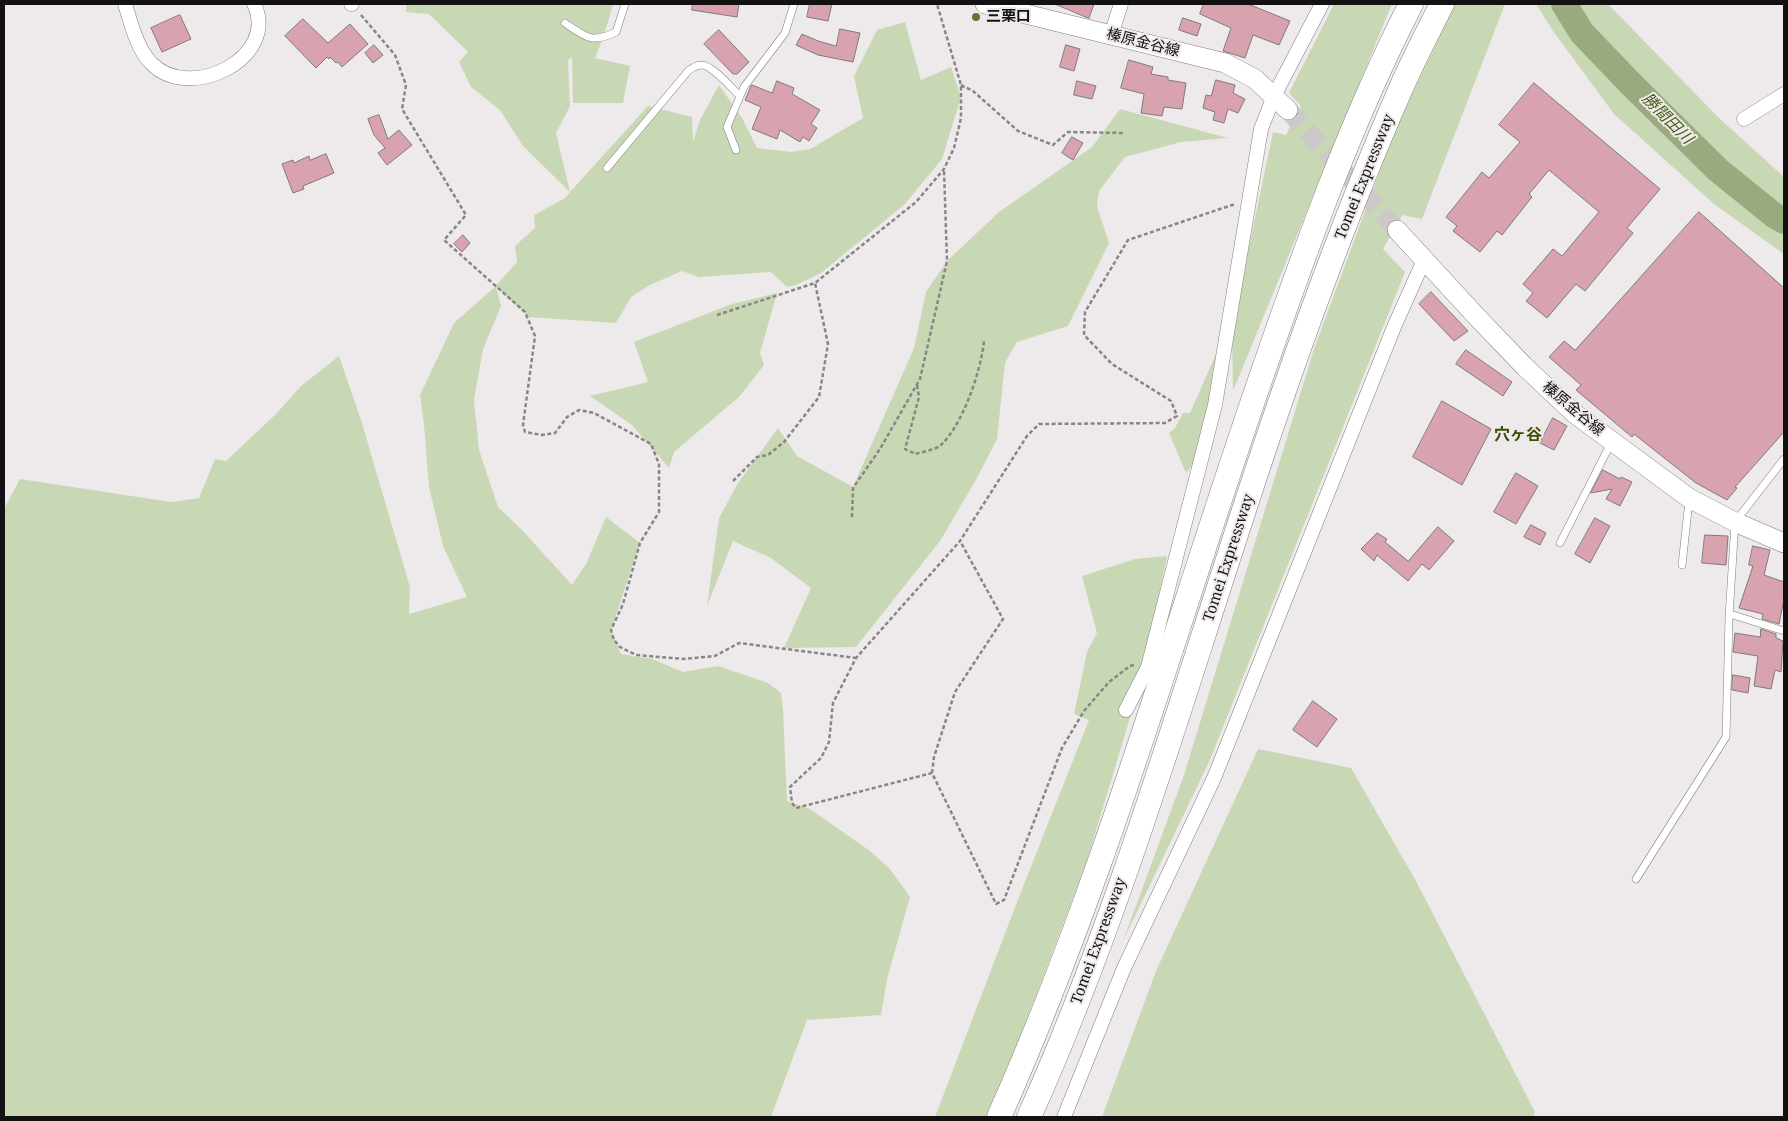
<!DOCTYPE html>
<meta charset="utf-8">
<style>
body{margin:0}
#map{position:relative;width:1788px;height:1121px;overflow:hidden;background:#eee9ea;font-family:"Noto Serif",serif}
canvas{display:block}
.frame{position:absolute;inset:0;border:5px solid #131111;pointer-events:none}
</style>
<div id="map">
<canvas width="1788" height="1121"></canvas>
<div class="frame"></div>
</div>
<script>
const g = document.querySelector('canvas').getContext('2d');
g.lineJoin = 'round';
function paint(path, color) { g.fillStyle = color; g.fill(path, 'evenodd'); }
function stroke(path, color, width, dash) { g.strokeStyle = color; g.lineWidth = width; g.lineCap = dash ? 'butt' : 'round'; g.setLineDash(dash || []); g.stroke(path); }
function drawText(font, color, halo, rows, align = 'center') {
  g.font = font + ' "Noto Serif","Noto Sans JP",serif'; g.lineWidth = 4; g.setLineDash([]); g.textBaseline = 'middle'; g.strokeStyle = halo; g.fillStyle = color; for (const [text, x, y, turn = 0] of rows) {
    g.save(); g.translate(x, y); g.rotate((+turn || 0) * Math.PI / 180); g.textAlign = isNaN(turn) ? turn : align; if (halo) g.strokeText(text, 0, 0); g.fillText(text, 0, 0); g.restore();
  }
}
paint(new Path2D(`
 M406,4H611L613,5L603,38L595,58L630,66L623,103H573L572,57L568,60L570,106L556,133L570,192L648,106L692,117L693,142L700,120L719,85L742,118L757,148L791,152L810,149L863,118L854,76L877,30L905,22L921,80L951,67L961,97L942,159L905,204L821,273L796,285L787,287L771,272L699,277L682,271L650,285L631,297L616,323L529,317L496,287L501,306L483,349L474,400L479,450L498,507L523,531L572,585L586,564L606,517L640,543L611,630L621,654L652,659L683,672L718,666L768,683L781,693L783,710L787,801L810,809L870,851L890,869L910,897L887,979L881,1015L807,1020L771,1117H4V509L20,479L171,502L199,498L215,459L226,461L276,414L301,386L339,356L361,420L410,587L409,614L467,597L443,546L429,487L424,425L420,395L454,323L495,287L517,262L515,246L535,228L534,215L565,198L570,192L523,146L500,110L471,87L459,62L468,52L429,14L406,12Z
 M1334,4H1392L1233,391L1232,328L1273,132L1286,135L1301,106L1289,93Z
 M1455,4H1505L1422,219L1402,215L1383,249L1405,272L1209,762L1123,941L1184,775L1314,349L1395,130Z
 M1536,4H1608L1719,118L1784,177V254L1714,204L1614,114L1553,31Z
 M1120,109L1228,138L1181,142L1125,157L1099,191L1097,206L1109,243L1068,326L1017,342L1005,363L997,439L977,478L940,541L856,647L784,648L811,588L771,558L733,541L707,606L719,518L738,483L778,428L797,456L853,487L914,348L926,292L947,261L999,212L1092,147Z
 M777,293L760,353L764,365L739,397L674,452L669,468L632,425L590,396L648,382L634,342L732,304Z
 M1216,354L1211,400L1194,463L1186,473L1169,433L1175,428L1183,413H1190Z
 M1167,556L1141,681L1086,864L990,1117H935L1017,902L1089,720L1074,714L1087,652L1097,633L1082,576L1135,559Z
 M1258,749L1351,768L1416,881L1535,1112L1533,1117H1102L1156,971Z`), '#c9d8b4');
stroke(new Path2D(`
 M1564,4L1582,33L1631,84L1718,170L1775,216L1784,221`), '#99ab7e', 26);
const building = new Path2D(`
 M693,4H739L737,17L692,10Z
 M810,4H832L828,21L807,17Z
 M1055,4H1094L1089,18Z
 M1204,4H1248L1290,21L1279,45L1253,35L1245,58L1223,51L1231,28L1200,14Z
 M180,15L191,39L162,52L151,28Z
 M1183,18L1201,24L1197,36L1179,30Z
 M303,19L328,43L350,24L368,44L342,67L338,62L336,63L330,57L329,59L327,57L316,68L285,36Z
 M840,29L860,33L853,62L818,55L796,45L802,34L818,41L836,46Z
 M719,30L749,62L737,74H733L704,44Z
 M374,45L383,55L373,63L365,53Z
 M1066,45L1080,49L1074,71L1060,67Z
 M1129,60L1153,67L1151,74L1168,77V80L1186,83L1182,109L1164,107L1162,116L1141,113L1144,94L1121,88Z
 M1216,80L1235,85L1233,93L1245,99L1238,113L1228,109L1224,123L1213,120L1215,112L1203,108L1206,95L1211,96Z
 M777,81L794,88L792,94L820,110L811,124L817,128L809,141L803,137L800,142L780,130L777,139L752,129L761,107L745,100L751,86L752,85L772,93Z
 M1077,81L1096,86L1092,99L1074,95Z
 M1534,83L1660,189L1627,228L1633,233L1585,291L1576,284L1547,318L1526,301L1533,293L1523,284L1553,249L1562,256L1599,212L1549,170L1529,194L1532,197L1502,235L1497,231L1480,252L1453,231L1457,226L1446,217L1482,172L1489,178L1520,142L1499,125Z
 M379,115L388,139L399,130L412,145L387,165L378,153L385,148L374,135L368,119Z
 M1072,137L1083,143L1073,160L1062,153Z
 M326,154L334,173L303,186L304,189L293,193L282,164L293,160L294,163L309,156L310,160Z
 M1699,212L1784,288V432L1735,487L1737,488L1727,500L1696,483L1634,434L1632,437L1576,390L1581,385L1549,357L1564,341L1575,350Z
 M463,235L470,243L462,252L454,244Z
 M1431,292L1468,331L1454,341L1419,304Z
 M1466,350L1512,382L1503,396L1456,364Z
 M1442,401L1491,429L1462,485L1413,457Z
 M1553,418L1567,426L1554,450L1540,443Z
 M1603,470L1620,479L1621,477L1632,482L1620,506L1606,499L1612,489L1591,493Z
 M1516,473L1538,486L1516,524L1494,512Z
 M1595,518L1610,526L1590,563L1575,554Z
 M1531,525L1546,533L1540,545L1524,537Z
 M1438,527L1454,541L1429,570L1422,564L1408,581L1377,555L1374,561L1361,549L1377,533L1387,539L1385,542L1408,561Z
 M1705,535L1728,536L1726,565L1702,563Z
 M1753,546L1770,550L1764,575L1784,582V599L1779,624L1762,619L1763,614L1739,608L1753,566L1749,565Z
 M1761,629L1776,634V638L1783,641L1781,672L1775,670L1771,689L1754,686L1758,656L1733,652L1735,633L1760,637Z
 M1733,675L1750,678L1748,693L1732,690Z
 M1313,701L1337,719L1317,747L1293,730Z`);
paint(building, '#d8a2af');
stroke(building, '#7f7a7b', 1);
stroke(new Path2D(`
 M1288,110L1397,230`), '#cdc9c9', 19, [19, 9]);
const service = new Path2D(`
 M565,23C585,37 592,44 616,32L625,4
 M736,150L727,127L744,87L785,33L794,4
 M607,168L689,70C693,68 696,65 701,65C713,65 731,88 740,96
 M1560,543L1612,441
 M1682,565L1689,501
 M1730,614L1784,631
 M1636,879L1726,737L1729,617L1735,522L1784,459`);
const minor = new Path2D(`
 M125,4C131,23 137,49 151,63C189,103 280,58 254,4
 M351,4H352
 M1111,35L1121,4
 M1744,119L1784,94
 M1126,710L1148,667L1215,405L1261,129L1274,96L1322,4
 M1064,1117L1124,968L1214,778L1394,327L1424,260`);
const secondary = new Path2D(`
 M985,4L1225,63L1255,79L1288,110
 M1397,230L1476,316L1524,366L1575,414L1689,498L1735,522L1784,543`);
const motorway = new Path2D(`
 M999,1117C1108,873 1178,615 1266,363C1308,242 1352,119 1411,4
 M1029,1117C1118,919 1178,710 1246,504C1291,366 1340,228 1398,95C1411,64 1427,34 1442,4`);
stroke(service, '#817c7d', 8);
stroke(minor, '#817c7d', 15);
stroke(secondary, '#817c7d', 20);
stroke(motorway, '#817c7d', 25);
stroke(new Path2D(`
 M361,15L395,55L406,85L402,109L466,215L444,240L525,312L535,336L523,425L525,432L542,435L555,433L567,417L579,410L594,413L651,444L659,464V512L640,543L623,604L611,630L614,640L620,647L636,655L684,659L715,656L739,643L856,658
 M961,85L973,91L1018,131L1053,145L1068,132L1124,133
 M717,315L815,283L916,202L944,169L954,148L961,118V85L937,4
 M917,385L919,397L905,449L915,454C922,452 935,450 941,445C963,424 981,371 984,341
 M733,481L757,457L768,455L784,442L819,397L828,344L815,283
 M852,517L853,488L880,449L920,379L947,261L944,170
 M1134,665L1130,666L1109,682L1084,711L1062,748L1004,900L996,904L932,773L796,808L792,803L790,787L821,758L829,742L833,703L856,658L960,541L1027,436L1039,424L1165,423L1177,416L1171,401L1112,364L1084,335L1085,312L1128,240L1232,205H1236
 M932,773L934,757L955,692L1003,619L960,541`), '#898585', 2.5, [4, 2.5]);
stroke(service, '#fff', 7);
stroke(minor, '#fff', 14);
stroke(secondary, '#fff', 19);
stroke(motorway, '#fff', 24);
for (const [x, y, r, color] of [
 [976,17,5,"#5f792c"]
]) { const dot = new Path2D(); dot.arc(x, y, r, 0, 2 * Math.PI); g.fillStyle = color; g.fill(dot); stroke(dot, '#eee9ea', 2); }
drawText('bold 15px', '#131111', '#eee9ea', [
 ["三栗口",986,17]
], 'left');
drawText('15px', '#131111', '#eee9ea', [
 ["榛原金谷線",1143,43,14],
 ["Tomei Expressway",1365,177,-68],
 ["榛原金谷線",1573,409,40],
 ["Tomei Expressway",1229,558,-72],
 ["Tomei Expressway",1099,941,-70]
]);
drawText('italic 16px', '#485e1b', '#eee9ea', [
 ["勝間田川",1667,119,45]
]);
drawText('bold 16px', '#384e00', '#eee9ea', [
 ["穴ヶ谷",1518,435]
]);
</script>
